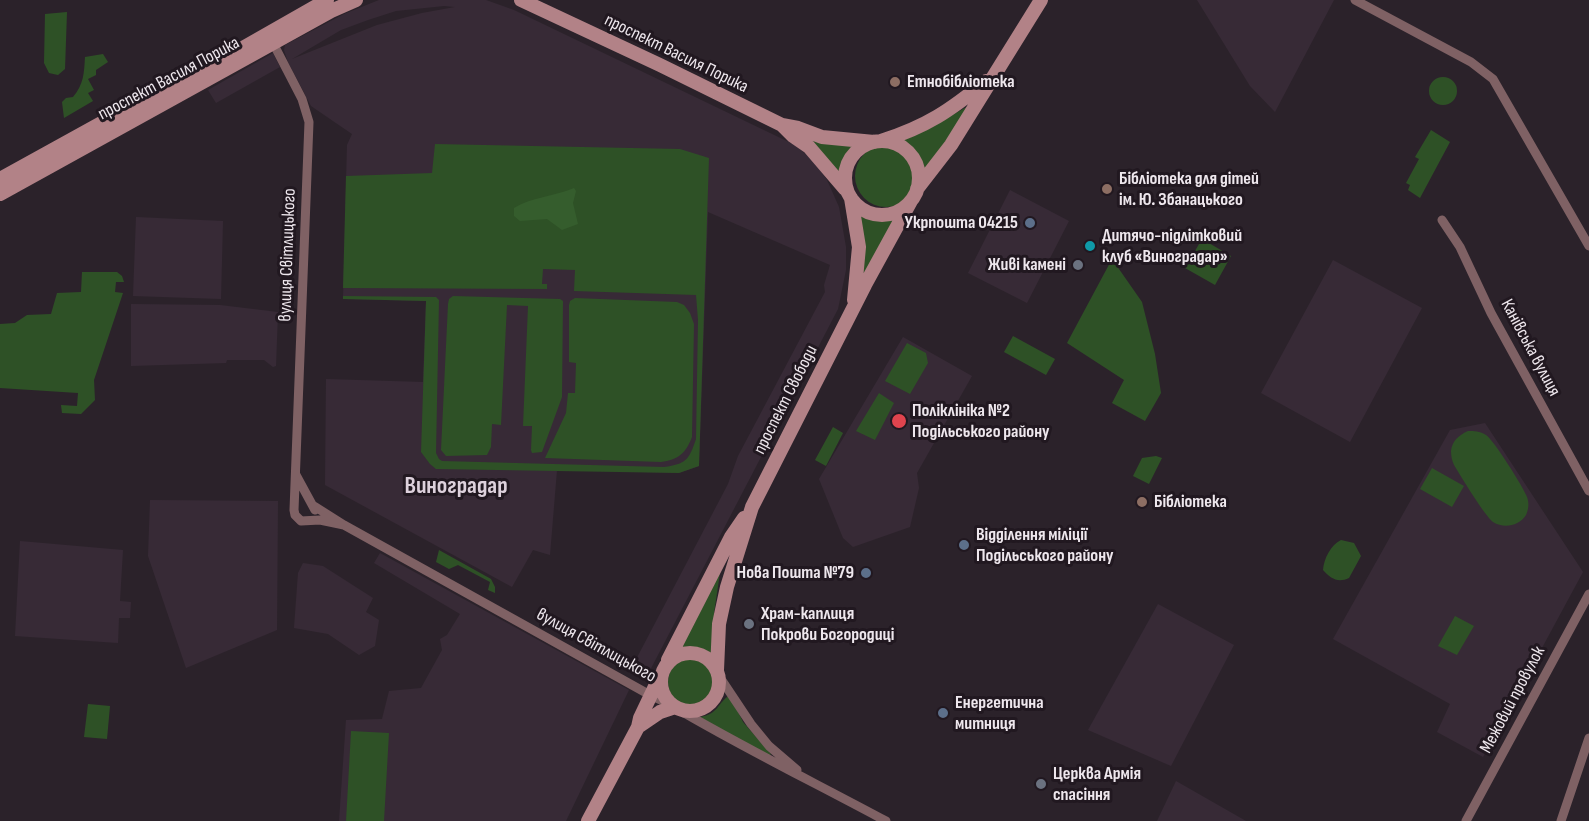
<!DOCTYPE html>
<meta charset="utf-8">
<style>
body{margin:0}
canvas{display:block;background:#2b222a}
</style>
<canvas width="1589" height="821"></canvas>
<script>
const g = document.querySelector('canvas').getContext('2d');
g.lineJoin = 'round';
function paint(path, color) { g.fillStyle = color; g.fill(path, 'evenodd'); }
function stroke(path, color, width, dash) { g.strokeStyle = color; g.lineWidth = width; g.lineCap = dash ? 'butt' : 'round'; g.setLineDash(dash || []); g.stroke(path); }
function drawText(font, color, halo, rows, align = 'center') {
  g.font = font + ' "Sofia Sans Condensed",sans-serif'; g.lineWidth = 6; g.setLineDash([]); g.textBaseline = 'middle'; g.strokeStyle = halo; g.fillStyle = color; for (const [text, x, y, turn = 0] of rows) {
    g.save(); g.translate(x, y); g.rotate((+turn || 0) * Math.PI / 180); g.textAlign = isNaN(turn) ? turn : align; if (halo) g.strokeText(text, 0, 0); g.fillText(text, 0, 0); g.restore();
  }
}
paint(new Path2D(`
 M379,0H486L514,10L795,145L814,161L827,180L839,207L846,247V270L838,309L646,678L631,669L728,484L738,456L825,292L824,285L830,265L708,212L699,466L679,473L557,470L550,555L533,550L512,587L325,485L326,379L423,382L426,301L343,299L347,145L352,134L311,106L288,62L284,50L285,45L344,14ZM444,6L455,7L422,13L377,25L292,59L341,30L368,20L396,11Z
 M1197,0H1334L1275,112L1250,86Z
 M273,53L280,67L216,103L208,90Z
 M1010,190L1069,221L1027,303L968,273Z
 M136,217L223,221L221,299L133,296Z
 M1333,260L1422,308L1350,442L1261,393Z
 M131,304L220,305L278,312L276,366L273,367L264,360H227L226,363L131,366Z
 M903,337L972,376L917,473L919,488L910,527L853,547L843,538L819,479Z
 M1485,423L1583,572L1483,757L1437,732L1450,704L1333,639L1450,430Z
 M150,500L278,501L277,630L186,668L148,556Z
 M20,541L123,550L120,601L131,602L130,618H119L118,643L15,636Z
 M380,553L629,690L566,821H339L346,720L382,719L389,691L421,688L442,650L440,639L447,635L460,614L374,563Z
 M303,563L323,566L373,598L366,612L379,620L375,646L359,655L328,634L294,628L298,573Z
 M1158,604L1234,645L1171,766L1088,730Z
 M1176,781L1246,821H1157Z`), '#372a36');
paint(new Path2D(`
 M67,12L65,69L58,75L49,73L44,63L45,14Z
 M103,54L108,62L96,70V75L88,79L94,90L88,93L93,101L64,118L62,102L66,98L73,97C84,84 84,73 85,57Z
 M1429 91a14 14 0 1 1 28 0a14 14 0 1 1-28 0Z
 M970,105L923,176C922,161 916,150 902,142L903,139L926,130Z
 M1431,130L1450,142L1420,198L1408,190L1410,185L1406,183L1419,159L1415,157Z
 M805,135L860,144C847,152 843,160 839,174Z
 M435,144L680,149L709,158L699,466L679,473L436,469L430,464L421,452L426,301L343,299V296L436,297L439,300L436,453L439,459L442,461L664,467C686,464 689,460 696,439L698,320L696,295L574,291L575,270L543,269L542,284H547V289L343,288L346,176L432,173Z
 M855 176a31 31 0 1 1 62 0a31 31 0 1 1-62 0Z
 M862,214L876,219L896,216L862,285L865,250L860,216Z
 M1202,239L1231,256L1215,285L1185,268Z
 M1112,259L1142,302L1155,354L1161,393L1145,421L1112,403L1124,380L1067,343Z
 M82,272H117L122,276L124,282H116L115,292L123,293L94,380L95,400L81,414L62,413L61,405L77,406L78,393L0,388V324L15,323L27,315L51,314L57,293L81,292Z
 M453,296L560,299L563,301L562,397L542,452L532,453L531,450L532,426H523L528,306L507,305L501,425L492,424L491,447L487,455L446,456L441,450L448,304L449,299Z
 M575,298L677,302L684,305L690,313L694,324L692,437C686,453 678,460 661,462L545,458L566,413L568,393H575L576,363L569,362V305L570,301Z
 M1013,336L1055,359L1046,375L1004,352Z
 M907,343L926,353L928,363L910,394L885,381Z
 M879,393L894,403L875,440L856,431Z
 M833,427L843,433L826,466L815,460Z
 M1468,431C1474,431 1480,431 1486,435C1493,439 1524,488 1527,497C1529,502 1529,509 1526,515C1519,526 1504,529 1493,522C1485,516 1460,475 1454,465C1452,461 1451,456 1451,451C1452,441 1459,435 1468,431Z
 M1156,456L1162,458L1149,484L1133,476L1142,458Z
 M1432,468L1464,486L1452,507L1420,489Z
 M1341,540L1354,543L1361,556L1349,578C1338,583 1331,579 1323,570C1324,558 1331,545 1341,540Z
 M439,550L491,579L495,587V593L488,590L490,582L458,565L449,569L436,562Z
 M716,572L720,573L714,613L715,656C704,647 693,645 679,648Z
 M1455,616L1474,626L1457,655L1438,646Z
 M668 682a24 24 0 1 1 48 0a24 24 0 1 1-48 0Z
 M730,695L743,722L771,754L768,757L700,717C719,714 717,703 730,695Z
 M88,704L110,706L107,739L84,737Z
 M351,731L389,733L384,821H346Z`), '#2e5126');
paint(new Path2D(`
 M574,188L576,191L573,203L578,224L562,230L547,219L520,221L514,216V208C532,197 555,196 574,188Z`), '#355d2d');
stroke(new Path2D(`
 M1355,0L1471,62L1493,79L1589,246
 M273,43L302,99L309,122L294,510L295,515L301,521L320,520L344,525
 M1442,220L1460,247L1491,313L1589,491
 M296,475L315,510
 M314,506L344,525L650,695L675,707
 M719,676L751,724L769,746L797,770
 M681,711C748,750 817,784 886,821
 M1466,821L1589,594
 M1561,821L1589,738`), '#7f6164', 9);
stroke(new Path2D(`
 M521,0L660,65L782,125L798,128L822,137L874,142
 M782,125L793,136L809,147L845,189
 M845 178a37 37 0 1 1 74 0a37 37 0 1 1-74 0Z
 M881,141C926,127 951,110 986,81
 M0,179L156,93L211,66L327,0
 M917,189L951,145L1041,0
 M0,194L331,11L356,0
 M851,198L859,247L854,300
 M661 682a29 29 0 1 1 58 0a29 29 0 1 1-58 0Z
 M668,660L731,537L744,518
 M717,670L719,624L727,587L752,507L865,285L911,201
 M638,727L660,712L675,707
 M588,821L638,727L640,718L660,676`), '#b28287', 14);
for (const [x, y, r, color] of [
 [895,82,6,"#8d6e63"],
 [1107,189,6,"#8d6e63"],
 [1030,223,6,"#5c6f8a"],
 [1090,246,6,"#0f9aa8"],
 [1078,265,6,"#6b7280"],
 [899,421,8,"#e0444e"],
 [1142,502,6,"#8d6e63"],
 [964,545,6,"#5c6f8a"],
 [866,573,6,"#5c6f8a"],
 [749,624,6,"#6b7280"],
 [943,713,6,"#5c6f8a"],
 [1041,784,6,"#6b7280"]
]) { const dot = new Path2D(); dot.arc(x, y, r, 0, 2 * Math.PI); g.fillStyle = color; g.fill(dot); stroke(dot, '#211820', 2); }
drawText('18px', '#eee7ed', '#211820', [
 ["проспект Василя Порика",676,54,26],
 ["проспект Василя Порика",169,79,-28],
 ["вулиця Світлицького",288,255,-88],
 ["Канівська вулиця",1530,348,62],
 ["проспект Свободи",786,400,-63],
 ["вулиця Світлицького",596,646,29],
 ["Межовий провулок",1513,700,-62]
]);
drawText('bold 18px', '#eee7ed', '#211820', [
 ["Етнобібліотека",907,82],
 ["Бібліотека для дітей",1119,179],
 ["ім. Ю. Збанацького",1119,200],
 ["Укрпошта 04215",1018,223,"right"],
 ["Дитячо-підлітковий",1102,236],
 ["клуб «Виноградар»",1102,257],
 ["Живі камені",1066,265,"right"],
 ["Поліклініка №2",912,411],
 ["Подільського району",912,432],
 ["Бібліотека",1154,502],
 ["Відділення міліції",976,535],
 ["Подільського району",976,556],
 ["Нова Пошта №79",854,573,"right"],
 ["Храм-каплиця",761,614],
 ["Покрови Богородиці",761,635],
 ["Енергетична",955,703],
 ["митниця",955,724],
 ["Церква Армія",1053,774],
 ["спасіння",1053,795]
], 'left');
drawText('bold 24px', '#ddd1dc', '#211820', [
 ["Виноградар",456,487]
]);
</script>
